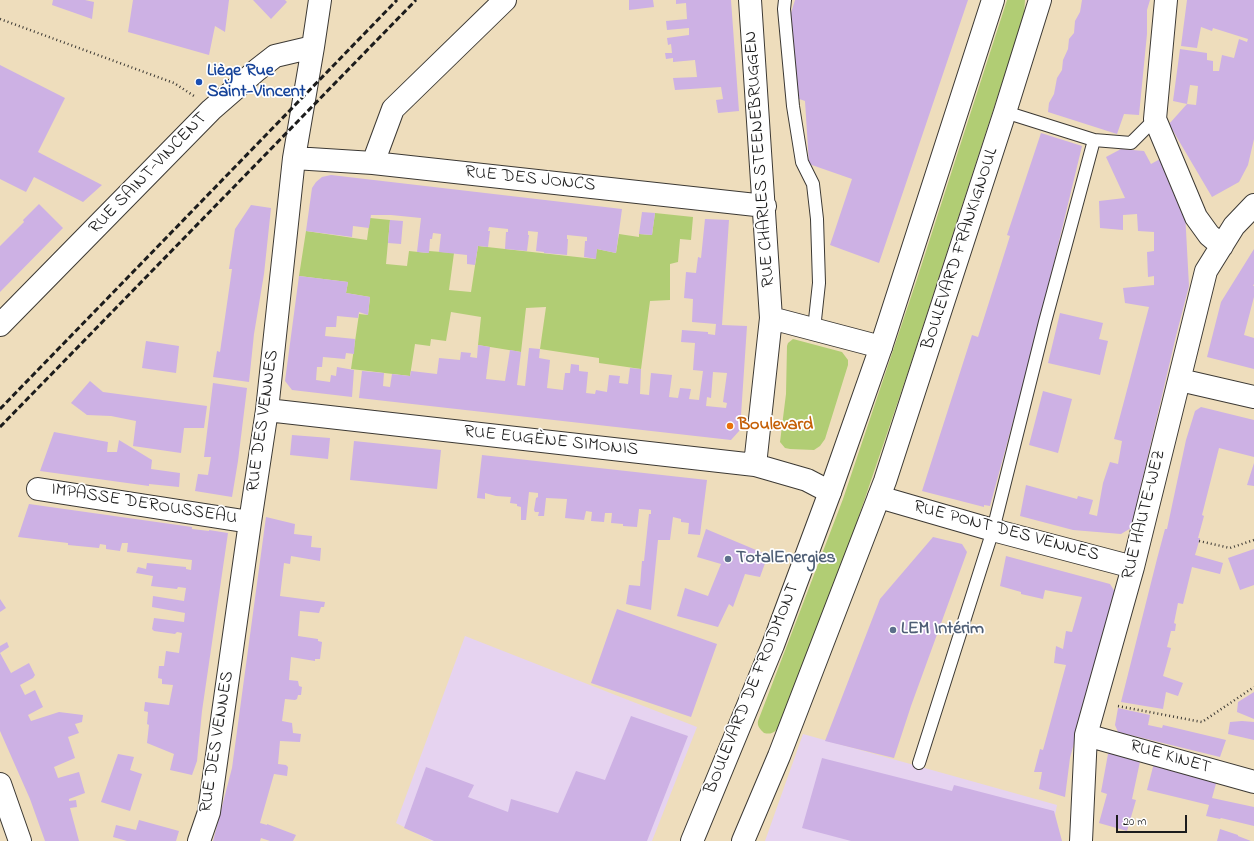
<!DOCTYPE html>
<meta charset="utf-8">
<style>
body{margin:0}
#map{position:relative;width:1254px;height:841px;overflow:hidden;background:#eeddbc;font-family:"Indie Flower",sans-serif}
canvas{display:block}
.scale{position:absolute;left:1116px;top:815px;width:71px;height:18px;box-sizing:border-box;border:2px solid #1c1c1c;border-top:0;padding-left:5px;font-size:12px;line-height:14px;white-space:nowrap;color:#1c1c1c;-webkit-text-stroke:3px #fff;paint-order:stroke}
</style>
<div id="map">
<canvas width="1254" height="841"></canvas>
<div class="scale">20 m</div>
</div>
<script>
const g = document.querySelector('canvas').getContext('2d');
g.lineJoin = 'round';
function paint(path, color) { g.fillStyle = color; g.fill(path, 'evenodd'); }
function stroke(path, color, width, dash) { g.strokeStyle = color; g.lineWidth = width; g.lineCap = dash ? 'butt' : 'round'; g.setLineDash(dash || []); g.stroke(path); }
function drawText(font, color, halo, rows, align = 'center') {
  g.font = font + ' "Indie Flower",sans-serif'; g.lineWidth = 3.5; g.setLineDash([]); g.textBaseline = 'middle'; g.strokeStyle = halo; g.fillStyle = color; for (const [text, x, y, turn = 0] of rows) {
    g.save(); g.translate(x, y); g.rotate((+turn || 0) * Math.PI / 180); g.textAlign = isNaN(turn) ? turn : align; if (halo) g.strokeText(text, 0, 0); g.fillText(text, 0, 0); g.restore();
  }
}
paint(new Path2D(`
 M465,636L697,727L652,841H432L396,823Z
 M803,734L1057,805L1050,841H765Z`), '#e6d3f0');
paint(new Path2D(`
 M1007,0H1025L1024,15L909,369L848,548L779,725C776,732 772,735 764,733C760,729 757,726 758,721L843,499L917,279Z
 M655,213L693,217L691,240L680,239L678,262L670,264V300L650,301L641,369L599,363V358L540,349L546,307L526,308L521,352L478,345L481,317L451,312L446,341L431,339L430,346L415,344L410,376L351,369L359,314L368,315L370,297L346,293L348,282L299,276L306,231L367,240L370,218L390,220L386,264L407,266L409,251L428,253L429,251L454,253L449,290L471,292L478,246L595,259L597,249L616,253L619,234L639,237V234L652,235Z
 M793,339L842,352L848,360V365L825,439L820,446L814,450L790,449L785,448L780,442L786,394L787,346L788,343Z`), '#b1cd74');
paint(new Path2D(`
 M53,0H85L94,2L92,19L52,5Z
 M133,0H229L225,32L215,26L209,55L128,32Z
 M253,0H285L287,2L271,19Z
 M629,0H653L654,7L629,10Z
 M676,0H731L739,111L718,113L716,100L723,99L721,87L675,90L673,78L697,77L695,60L673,62V58L666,59L665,53H672L671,44L668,45L667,38L689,35V28L667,30L666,21L687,19L686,3L676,4Z
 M795,0H968L879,263L830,245L852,179L809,164L805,101L785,94L782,42Z
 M1082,0H1150L1147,10V34L1139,115L1124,114L1117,134L1048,112L1049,103L1054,94L1057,78L1062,70L1063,60L1068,49L1069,39L1074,33L1075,21L1080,12Z
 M1187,0H1254V139L1248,165L1239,182L1212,197L1169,124L1187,104L1196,105L1198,86L1190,85L1187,104L1173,101L1180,49L1207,53V60L1213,61V71H1219L1222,55L1234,58L1239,39L1247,42L1248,39L1213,28L1212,31L1201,27L1197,48L1181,46Z
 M0,65L65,98L38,152L102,185L83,202L34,177L26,192L0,179Z
 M1041,133L1082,146L1035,341L990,506L984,505V507L922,491L972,335L978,337L1010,236L1007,235Z
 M1121,149L1144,151L1151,164L1160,159L1185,212L1189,286L1176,336L1131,528L1121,534L1073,530L1020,516L1026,485L1077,499L1078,496L1093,500L1089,514L1097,516L1103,483L1110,462L1118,464L1122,441L1114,439L1149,307L1125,303L1123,288L1154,285V276L1148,277L1147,252L1154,251V232L1138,231L1137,214L1123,215V230L1100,228L1099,201L1125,198L1106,157Z
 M331,175L622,209L616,253L597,249L596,259L584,257L585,241H587V237L567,235V239H568L567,255L544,253V252L536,251L538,232L528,231V235H529L527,251L505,249L506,232H508V229L489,227L488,231H490L488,247L478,246L475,265L467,264V255L439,252L441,234L433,233L432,239H430L429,253L417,252L421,218L391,215H371L369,228L353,226L352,237L306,231L312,188L316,182L322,177Z
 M39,204L63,228L0,292V246L24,222L23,220Z
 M251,205L271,208L264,274L254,334L249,382L213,377L217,351L220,352L232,269H229L235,229Z
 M642,212L655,213L652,235L639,234Z
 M705,219L729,220L722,325L747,326L740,430L731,440L359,398L362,371L384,373L383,386L390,387L392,374L410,376L411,371L437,374L439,358L460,360L461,352L471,353L470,357L477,358L478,345L490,347L486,379L505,381L510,350L521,352L517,385L525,386L529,348L540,349L539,358L550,360L547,388L563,390L565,373H570L571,364L579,365V371L588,372L586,393L595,394L596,390L607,392L609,375L620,376L619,383L628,384L630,368L641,369L640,394L649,395L651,373L672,375L669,397L678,398L680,388L691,389L689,399L699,400L703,371L693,370L695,343L681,342L682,330L708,332V334L715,335L716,324L692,322L693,299L684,298L686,272L696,273L698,257L701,258ZM713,372L727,373L723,402L727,403L726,408L706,406L707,397L711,398Z
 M390,220L403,221L401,244L388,243Z
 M1254,249V284L1253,286H1254V297L1244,335L1254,338V369L1207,357L1221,302Z
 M299,276L348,282L346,293L370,297L368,315L359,312L358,318L337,316L336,327H326L325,336L355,339L354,354L346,353L345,359L323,357L322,367H317L316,380L330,382L331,375L336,376L337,367L354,370L352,397L292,390L285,381Z
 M1060,313L1103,323L1099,339L1108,341L1100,375L1048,363Z
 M146,341L179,346L176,373L142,368Z
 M90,381L103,392L207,406L204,428H184L181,453L133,446L136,421L111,416L87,415L71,403Z
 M213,383L247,388L238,461L232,497L195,491L198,474L208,475L211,457H204Z
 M1043,391L1072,399L1058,453L1029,445Z
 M1201,407L1254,420V457L1219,448L1202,515L1204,516L1198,538H1200L1195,555L1223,563L1220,574L1192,567L1183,604L1178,603L1174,623L1176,624L1175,631H1171L1167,647L1171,648L1163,676L1183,683L1178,696L1166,692L1163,709L1121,702L1157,559L1165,529H1167L1186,440L1195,411Z
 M54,432L108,442L107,452H117L119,440L152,460L151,469L180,473L179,487L149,484V486L40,471Z
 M292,435L330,438L328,459L290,455Z
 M354,441L441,450L437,489L350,480Z
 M482,455L707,480L700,535L688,534L689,523L681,522V519L673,517L670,540H658L651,610L626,604L629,585L640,586L642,561H644L649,514H651V510L639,509L637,527L623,526V524L611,523L612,513H605L604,522L591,521L592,512L586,511L584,520L565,518L567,499L546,498L544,516H538L539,512H535L534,510L536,498L538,497V493L529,492L526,520H521V507L517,506V504L510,503L511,497L496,496L485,493V499L477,498Z
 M1254,463V486L1247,485Z
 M29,504L192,527V529L209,531V530L228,533L202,711L197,761L192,775L170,770L174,754L147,743L149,725L147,724L148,712L144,711L145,702L169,705L173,685L162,684V679L158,678L159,666H164L166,651L179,653L182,633L177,632L175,634L154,631L152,629L154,618L184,622L185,613L152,607L153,596L184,601L186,588L178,587L177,589L151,586L153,576L136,573L138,567L146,569L147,563L186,567V569L191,570L192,560L127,552L128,543H122L120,551L106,549V545L100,544L99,548L68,545V543L18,537Z
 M266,517L295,524L294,534L312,536L311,547L321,548L320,561L291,556L290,564L284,563L280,596L325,602L324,607H321L319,613L300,611L298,636L318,639V641L322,642L320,659H315V661L291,657L289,680L298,681L299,686L302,687L301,695H298L297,699L295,700L285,699L282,721L292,723L293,733L301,734L300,742L280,741L278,764L286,765L288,767L287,776L274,774L260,823L267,825V824L296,835L293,841H270L261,838L260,841H213L232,768Z
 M706,529L768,555L760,577L745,574L733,607L729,604L718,627L677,616L685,588L708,596L721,564L697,557Z
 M933,537L962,544L967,552L911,706L894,758L825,741L880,599Z
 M1254,549V585L1240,590L1228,558Z
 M1006,556L1110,584L1115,592L1070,758L1065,797L1039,789L1042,772H1034L1040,749L1043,750L1066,665L1054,663L1056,646L1063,649L1066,631L1072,632L1082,597L1045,590L1043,599L1021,594V592L1000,586Z
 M0,599L6,608L0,612Z
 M617,609L717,644L691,717L591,683Z
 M7,642L9,647L0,653V646Z
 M0,653L11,673L29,663L35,675L33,678L20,685L25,695L35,690L43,707L28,715L31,721L59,712L83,715L82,722L75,724L79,733L68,737L75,758L54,767L58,778L79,772L85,793L69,799V801L76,800L77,807L70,808L79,841H45L30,799L0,731Z
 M1254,692V719L1237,712L1238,702Z
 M1118,708L1150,715L1148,725L1162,728L1163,725L1226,740L1220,757L1118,732L1115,725Z
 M631,716L688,736L647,841H434L404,828L426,767L474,785L468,797L508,812L511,799L558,813L576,771L605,780Z
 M1242,721L1254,722V740L1228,734L1230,722Z
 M1115,750L1141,757L1132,799L1136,800L1127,831L1099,823L1107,794L1101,792L1108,754Z
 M118,754L134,757L130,770L142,774L130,811L101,802Z
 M822,758L952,791L954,785L1054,811L1062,841H851L802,828Z
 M1155,759L1217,780L1212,798L1254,807V826L1221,818L1220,819L1206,816L1209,805L1147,790Z
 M139,820L179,831L176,841H127L113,837L116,825L136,830Z
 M1220,829L1238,835V836L1251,841H1217Z`), '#cdb1e4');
const service = new Path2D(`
 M785,0L784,9L793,106L802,162L813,184L817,219L819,283L814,329
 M1005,112L1094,140L1131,143L1155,119
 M919,763L993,530L1045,322L1094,140`);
const minor = new Path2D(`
 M750,0L771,318L755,465
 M1166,0L1155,119L1196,217L1209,235L1222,246
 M294,158L373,163L765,206
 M373,163L393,109L505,0
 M771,318L881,347
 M0,325L211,110L257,70L275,56L313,47
 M1180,380L1254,397
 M267,410L755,465L807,480L830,492
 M38,489L250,522
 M879,497L993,530L1133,567
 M1086,735L1254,782
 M199,841L209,812L250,522L267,410L294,158L313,47L320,0
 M1081,841L1086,735L1133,567L1206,271L1234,226L1254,205`);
const tertiary = new Path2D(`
 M0,784L20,841`);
const primary = new Path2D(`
 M692,841L773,645L830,492L881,347L993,0
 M743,841L779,756L885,481L1005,112L1040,0`);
stroke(service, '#3c3934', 14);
stroke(minor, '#3c3934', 24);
stroke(tertiary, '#3c3934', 24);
stroke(primary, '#3c3934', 24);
stroke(new Path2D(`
 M0,19L174,83L194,96
 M1199,541L1230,548L1254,540
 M1118,706L1202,722L1254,687`), '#3c3934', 2.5, [1, 3]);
stroke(service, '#fff', 12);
stroke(minor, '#fff', 22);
stroke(tertiary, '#fff', 22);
stroke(primary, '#fff', 22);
stroke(new Path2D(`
 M0,409L397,0
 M0,427L416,0`), '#1c1c1c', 3, [6, 3]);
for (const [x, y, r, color] of [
 [199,82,4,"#1a4fb4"],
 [730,426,4,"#e8710a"],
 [728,559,4,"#5c6f8a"],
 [893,630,4,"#5c6f8a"]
]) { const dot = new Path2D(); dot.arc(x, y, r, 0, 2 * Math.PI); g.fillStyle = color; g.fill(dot); stroke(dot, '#fff', 1.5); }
drawText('bold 18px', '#164399', '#fff', [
 ["Liège Rue",207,72],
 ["Saint-Vincent",207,93]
], 'left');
drawText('18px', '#1c1c1c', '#fff', [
 ["RUE CHARLES STEENEBRUGGEN",761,159,-94],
 ["RUE SAINT-VINCENT",149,174,-46],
 ["RUE DES JONCS",530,180,6],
 ["BOULEVARD FRANKIGNOUL",961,249,-72],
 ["RUE DES VENNES",264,421,-82],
 ["RUE EUGÈNE SIMONIS",551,442,6],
 ["IMPASSE DEROUSSEAU",144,505,9],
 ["RUE HAUTE-WEZ",1145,515,-76],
 ["RUE PONT DES VENNES",1006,532,15],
 ["BOULEVARD DE FROIDMONT",753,689,-68],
 ["RUE DES VENNES",218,742,-81],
 ["RUE KINET",1170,758,16]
]);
drawText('bold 18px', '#c56008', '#fff', [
 ["Boulevard",738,426]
], 'left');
drawText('bold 18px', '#4e5e75', '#fff', [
 ["TotalEnergies",736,559],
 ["LEM Intérim",901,630]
], 'left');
</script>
